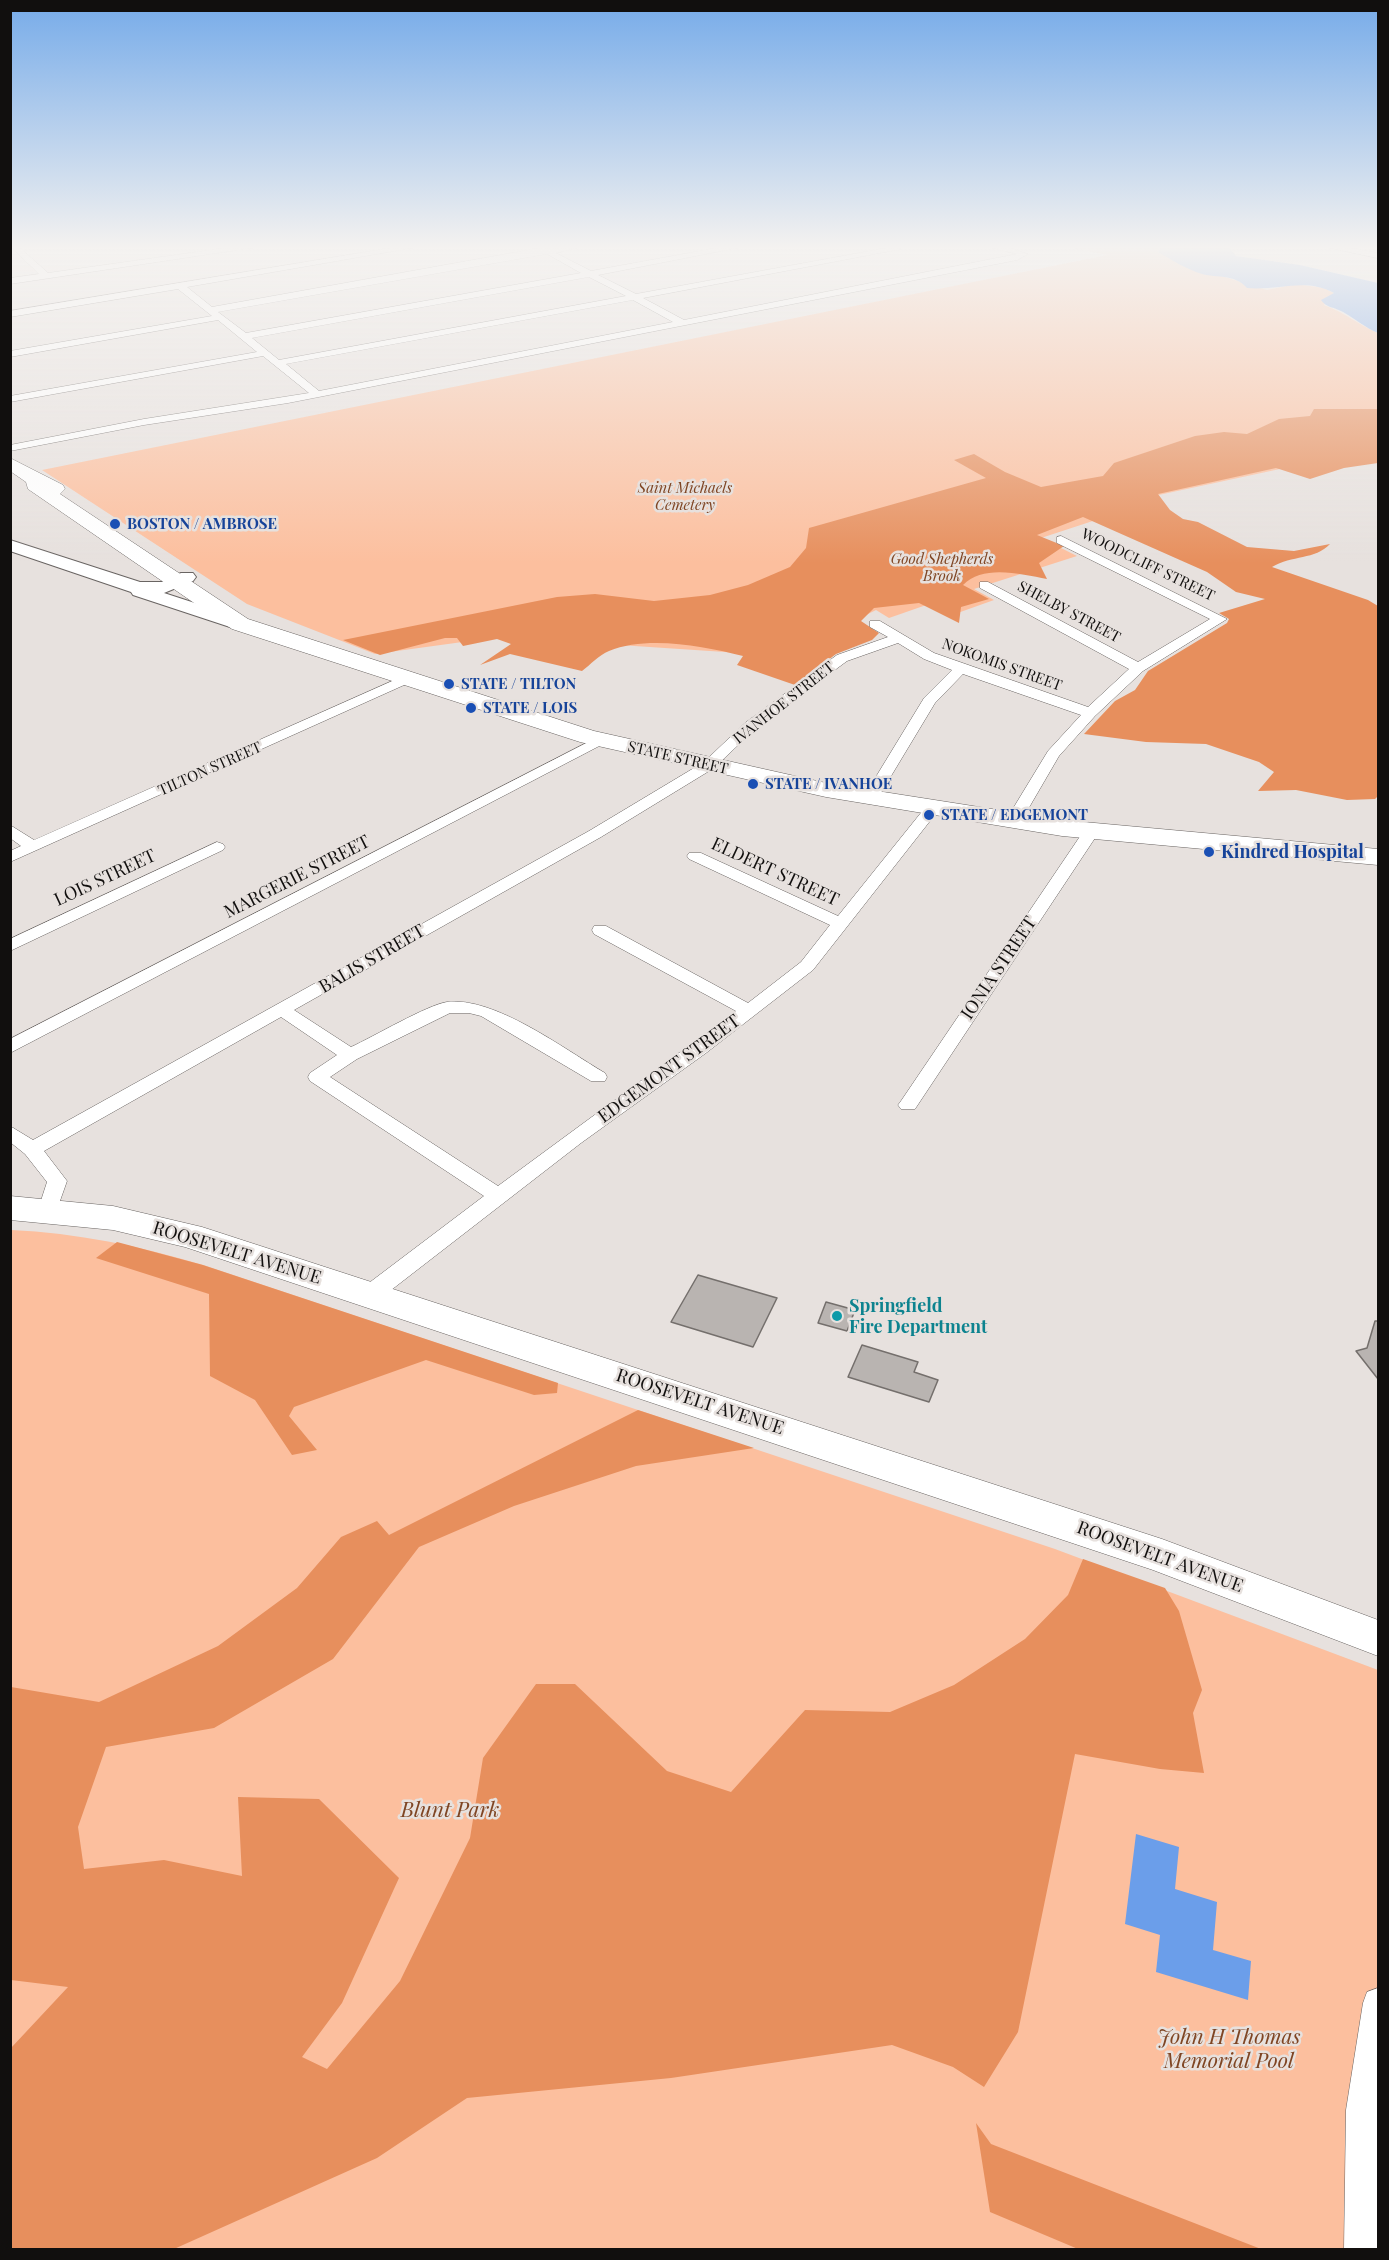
<!DOCTYPE html>
<style>
body{margin:0}
#map{position:relative;width:1389px;height:2260px;overflow:hidden;background:#e7e1de;font-family:"Playfair Display",serif}
canvas{display:block}
.frame{position:absolute;inset:0;border:12px solid #110f0e;pointer-events:none}
</style>
<div id="map">
<canvas width="1389" height="2260"></canvas>
<div class="frame"></div>
</div>
<script>
const g = document.querySelector('canvas').getContext('2d');
g.lineJoin = 'round';
function paint(path, color) { g.fillStyle = color; g.fill(path, 'evenodd'); }
function stroke(path, color, width, dash) { g.strokeStyle = color; g.lineWidth = width; g.lineCap = dash ? 'butt' : 'round'; g.setLineDash(dash || []); g.stroke(path); }
function drawText(font, color, halo, rows, align = 'center') {
  g.font = font + ' "Playfair Display",serif'; g.lineWidth = 5; g.setLineDash([]); g.textBaseline = 'middle'; g.strokeStyle = halo; g.fillStyle = color; for (const [text, x, y, turn = 0] of rows) {
    g.save(); g.translate(x, y); g.rotate((+turn || 0) * Math.PI / 180); g.textAlign = isNaN(turn) ? turn : align; if (halo) g.strokeText(text, 0, 0); g.fillText(text, 0, 0); g.restore();
  }
}
paint(new Path2D(`
 M1064,246H1163L1158,252L1203,274L1222,276L1267,290L1296,284L1324,288L1334,293L1324,305C1344,312 1359,325 1378,333V448L1084,511L1099,519L1041,538L1077,556L974,589L994,600L952,615L932,603L889,618L876,610L856,620L740,653L499,637L375,654L247,604L42,470L1107,255Z
 M11,1230C77,1233 140,1246 203,1265L1055,1549L1378,1670V2249L11,2250Z`), '#fcbf9e');
paint(new Path2D(`
 M1314,409H1378V463L1344,468L1310,479L1276,468L1158,494L1170,510L1183,519L1198,522L1247,547L1294,551L1330,544C1315,560 1292,555 1272,567L1368,600L1378,606V796L1375,799L1347,800L1296,790L1258,791L1274,772L1259,762L1206,744L1146,742L1084,734L1115,701L1135,690L1148,671L1227,623L1229,619L1219,613L1265,599L1236,592L1207,572L1083,517L1037,535L1064,546L1039,563L1047,579C1021,574 983,564 963,585L989,599L961,607L959,623L919,603L874,608L861,621L879,633L872,640L836,654L795,685L737,665L743,656C704,646 647,635 609,651C599,655 590,665 582,671L510,654L480,665L511,644L497,639L463,646L457,638H445L380,655L343,640L557,597L595,594L654,601L710,595L748,585L790,567L806,548L809,528L986,478L954,460L974,454L1005,472L1041,487L1103,476L1114,463L1195,436L1224,432L1247,434L1279,419L1310,416Z
 M117,1242L203,1265L558,1383L557,1393L534,1395L426,1360L294,1407L289,1416L317,1450L292,1455L255,1400L210,1376L209,1294L96,1258Z
 M638,1410L754,1448L636,1466L514,1506L419,1547L333,1659L214,1728L106,1747L78,1827L84,1869L164,1860L242,1876L238,1797L319,1799L399,1878L342,2003L302,2057L327,2069L400,1981L470,1838L483,1758L536,1684H575L667,1771L731,1792L805,1710L890,1712L954,1685L1025,1639L1068,1595L1083,1559L1165,1588L1179,1611L1202,1690L1193,1713L1204,1773L1160,1769L1075,1754L1018,2032L984,2087L953,2067L892,2045L671,2078L467,2098L377,2158L174,2249H11V2048L68,1987L11,1980V1687L99,1702L218,1646L297,1588L341,1537L377,1521L389,1535Z
 M976,2123L991,2144L1261,2249H1078L990,2212Z`), '#e78f5d');
paint(new Path2D(`
 M1163,246H1228L1236,256L1300,265L1378,283V333C1364,327 1356,319 1343,312C1335,307 1326,308 1321,300L1334,293C1306,277 1277,291 1247,288C1235,274 1217,278 1202,274C1186,269 1172,260 1158,252Z
 M1136,1834L1179,1847L1175,1889L1217,1902L1213,1950L1251,1961L1248,2000L1156,1972L1160,1935L1125,1924Z`), '#6b9eea');
const building = new Path2D(`
 M698,1275L777,1298L753,1347L671,1322Z
 M826,1302L855,1310L847,1331L818,1323Z
 M1375,1321H1378V1379L1356,1351L1367,1348Z
 M862,1345L918,1362L914,1372L938,1380L929,1402L848,1377Z`);
paint(building, '#b9b4b1');
stroke(building, '#746f6c', 1.5);
const street = new Path2D(`
 M10,246H18L48,273L239,246H264L10,284V278L39,274Z
 M402,246H423L187,287L212,307L545,247L584,246L556,253L591,271L727,246H747L598,275L636,294L897,246L901,249L643,298L684,320L1017,254L985,246H1004L1028,254L1017,260L288,403L144,425L10,451V445L144,419L309,393L263,356L10,402V396L257,352L218,320L10,357V351L212,316L178,289L10,317V311ZM547,254L581,273L246,333L218,312ZM589,277L626,296L279,360L252,338ZM633,300L673,322L319,391L286,364Z
 M1321,246H1340L1378,253V258Z
 M1061,536L1227,619L1143,671L1095,716L1059,756L1020,823H1008L1006,820L1048,751L1081,715L963,674L935,703L876,801L871,803L863,798L924,698L952,670L924,659L898,643L847,661L755,729L714,768L601,837L294,1010L351,1047C373,1037 427,1005 447,1002C494,996 564,1049 605,1073L607,1077L605,1081H591L481,1016L469,1013H450L357,1059L330,1077L498,1186L736,1011L594,934L592,930L594,926H606L748,1003L801,962L830,925L689,859L687,856L689,853H701L838,916L928,804L933,802L941,807L813,970L706,1053L581,1143L377,1301L369,1303L361,1301L358,1295L361,1289L484,1196L310,1081L308,1077L310,1073L337,1055L281,1017L44,1151L67,1181L55,1215L48,1217L41,1215L38,1210L47,1182L25,1154L10,1142V1126L33,1140L589,831L704,762L745,723L837,655L888,637L870,627V621H880L934,653L1088,707L1129,669L980,588V582H988L1138,662L1210,619L1057,543V537Z
 M408,674L413,675V681L10,862V851L21,846L10,838V825L34,840Z
 M600,736L607,740L605,743L10,1053V1039Z
 M1091,827L1099,832L915,1109H901L898,1105L901,1101L1085,829Z
 M217,842L223,844L225,847L223,850L10,951V939Z
 M1378,1988V2250H1344L1346,2110L1363,2003L1367,1992Z`);
const secondary = new Path2D(`
 M10,540L140,582H162L181,573H193L196,577L193,581L164,593L247,620L250,624L247,628H233L133,595L131,592L10,551Z`);
const primary = new Path2D(`
 M10,458L63,485L65,489L60,494L248,619L594,731L826,783L1062,820L1378,849V865L1062,836L826,797L580,742L232,629L28,489L26,482L10,471Z
 M10,1196L113,1206L202,1227L1162,1539L1378,1620V1656L1153,1570L185,1247L113,1230L10,1220Z`);
stroke(street, '#696462', 1);
stroke(secondary, '#696462', 2);
stroke(primary, '#696462', 1);
paint(street, '#fff');
paint(secondary, '#fff');
paint(primary, '#fff');
const sky = g.createLinearGradient(0, 0, 0, 563);
sky.addColorStop(0, '#76abe9');
sky.addColorStop(0.44, '#f4f2f0');
sky.addColorStop(1, '#f4f2f000');
g.fillStyle = sky;
g.fillRect(0, 0, 1389, 563);
for (const [x, y, r, color] of [
 [115,524,6,"#1a4fb4"],
 [449,684,6,"#1a4fb4"],
 [471,708,6,"#1a4fb4"],
 [753,784,6,"#1a4fb4"],
 [929,815,6,"#1a4fb4"],
 [1209,852,6,"#1a4fb4"],
 [837,1316,6,"#0f9aa8"]
]) { const dot = new Path2D(); dot.arc(x, y, r, 0, 2 * Math.PI); g.fillStyle = color; g.fill(dot); stroke(dot, '#e7e1de', 2); }
drawText('italic 15px', '#7f4523', '#e7e1de', [
 ["Saint Michaels",685,488],
 ["Cemetery",685,505],
 ["Good Shepherds",942,559],
 ["Brook",942,576]
]);
drawText('bold 15px', '#164399', '#e7e1de', [
 ["BOSTON / AMBROSE",127,524],
 ["STATE / TILTON",461,684],
 ["STATE / LOIS",483,708],
 ["STATE / IVANHOE",765,784],
 ["STATE / EDGEMONT",941,815]
], 'left');
drawText('15px', '#110f0e', '#e7e1de', [
 ["WOODCLIFF STREET",1148,565,26],
 ["SHELBY STREET",1069,612,28],
 ["NOKOMIS STREET",1002,665,20],
 ["IVANHOE STREET",784,703,-38],
 ["STATE STREET",678,758,13],
 ["TILTON STREET",210,769,-24]
]);
drawText('bold 18px', '#164399', '#e7e1de', [
 ["Kindred Hospital",1221,852]
], 'left');
drawText('18px', '#110f0e', '#e7e1de', [
 ["ELDERT STREET",775,872,25],
 ["MARGERIE STREET",297,877,-27],
 ["LOIS STREET",105,878,-25],
 ["BALIS STREET",372,959,-30],
 ["IONIA STREET",999,968,-56],
 ["EDGEMONT STREET",669,1069,-36],
 ["ROOSEVELT AVENUE",237,1253,17],
 ["ROOSEVELT AVENUE",700,1402,18],
 ["ROOSEVELT AVENUE",1160,1557,20]
]);
drawText('bold 18px', '#0d838f', '#e7e1de', [
 ["Springfield",849,1306],
 ["Fire Department",849,1327]
], 'left');
drawText('italic 21px', '#7f4523', '#e7e1de', [
 ["Blunt Park",450,1810],
 ["John H Thomas",1229,2037],
 ["Memorial Pool",1229,2061]
]);
</script>
